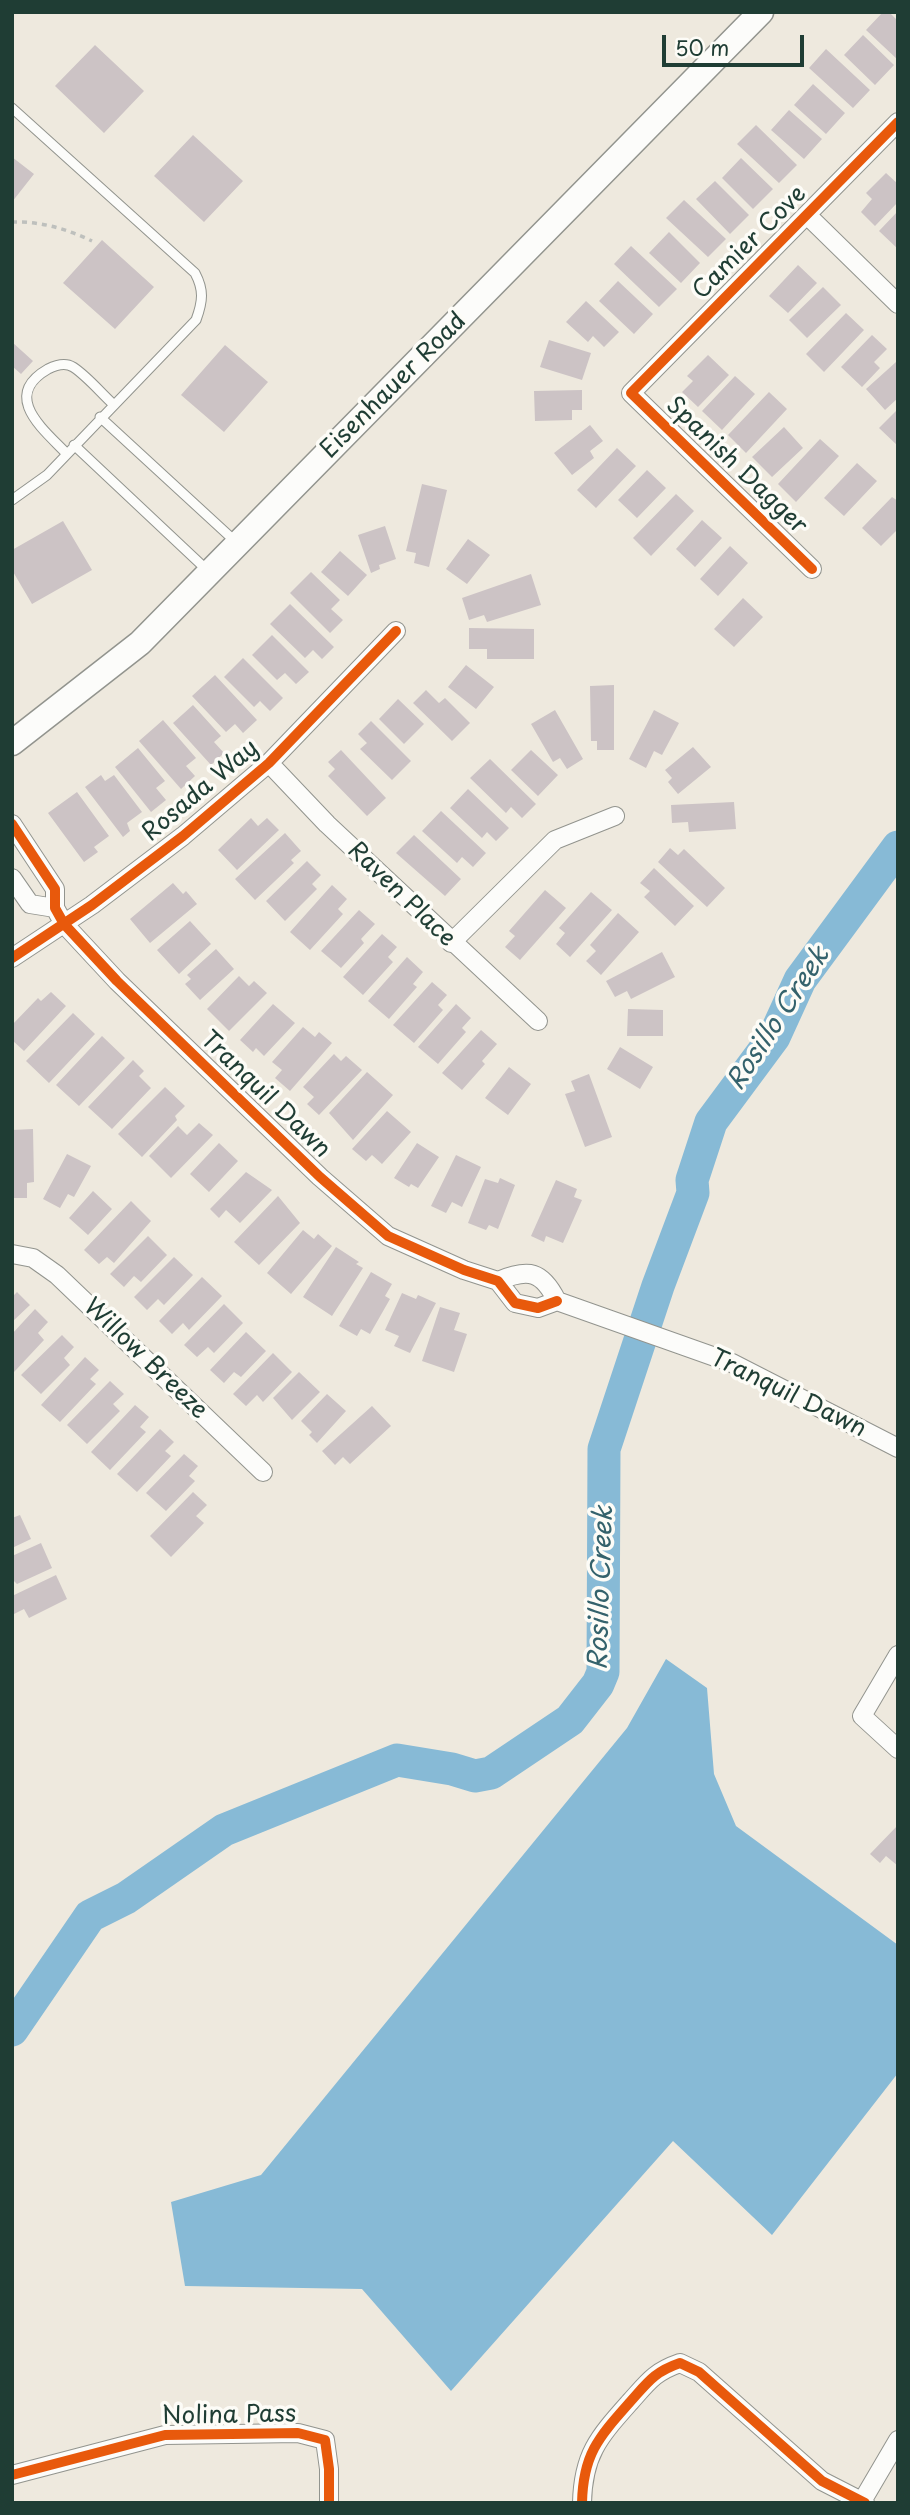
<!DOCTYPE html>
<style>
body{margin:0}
#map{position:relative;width:910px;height:2515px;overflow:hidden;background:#eee9de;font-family:"Playpen Sans",sans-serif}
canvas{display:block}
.frame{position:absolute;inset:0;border:14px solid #1f3d34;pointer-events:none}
.scale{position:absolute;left:662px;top:35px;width:142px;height:32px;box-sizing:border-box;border:4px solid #1f3d34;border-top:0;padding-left:9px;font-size:21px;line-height:24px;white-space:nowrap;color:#1f3d34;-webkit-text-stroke:5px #fdfcf7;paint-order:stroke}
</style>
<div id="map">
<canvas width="910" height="2515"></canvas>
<div class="frame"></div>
<div class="scale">50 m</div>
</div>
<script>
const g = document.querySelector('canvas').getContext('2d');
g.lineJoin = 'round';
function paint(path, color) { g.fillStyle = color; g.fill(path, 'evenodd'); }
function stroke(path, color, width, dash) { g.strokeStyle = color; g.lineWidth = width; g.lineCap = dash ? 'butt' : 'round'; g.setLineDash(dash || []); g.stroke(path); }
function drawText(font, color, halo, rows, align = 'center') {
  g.font = font + ' "Playpen Sans",sans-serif'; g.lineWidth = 7; g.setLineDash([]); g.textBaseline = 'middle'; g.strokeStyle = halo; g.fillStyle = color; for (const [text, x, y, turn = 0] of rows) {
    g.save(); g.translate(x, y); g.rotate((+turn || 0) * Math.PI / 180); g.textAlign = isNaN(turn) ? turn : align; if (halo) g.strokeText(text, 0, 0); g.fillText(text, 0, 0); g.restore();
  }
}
paint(new Path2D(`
 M666,1659L707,1688L714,1774L736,1826L898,1945V2073L772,2235L673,2141L451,2391L362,2289L185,2286L171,2202L261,2175L627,1728Z`), '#87bad6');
stroke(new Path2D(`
 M12,2030L90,1916L126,1898L224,1830L397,1760L452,1769L475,1776L491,1773L570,1720L598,1684L603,1672L604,1449L658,1286L693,1193L692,1180L711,1122L774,1037L800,980L898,847`), '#87bad6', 33);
paint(new Path2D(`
 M883,12H889L898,21V60L866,30Z
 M863,35L894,65L875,85L844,55Z
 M95,45L144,91L104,133L55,86Z
 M826,49L870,90L853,108L809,68Z
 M813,84L845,113L826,134L794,105Z
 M789,110L822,139L804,159L771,130Z
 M756,125L797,165L779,183L737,144Z
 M193,135L243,181L204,222L154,176Z
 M12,157L34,174L12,202Z
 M741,158L773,189L753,209L722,178Z
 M886,173L898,184V202L875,226L861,212L872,199L866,193Z
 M715,181L749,215L730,234L696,199Z
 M684,200L726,239L708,257L666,218Z
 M898,211V249L879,231Z
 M669,232L700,263L681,283L649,253Z
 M102,240L154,287L115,329L63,283Z
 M631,246L677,289L659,307L614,264Z
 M798,265L817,283L788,313L769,296Z
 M618,281L653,314L634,334L599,301Z
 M823,287L841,305L807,338L789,320Z
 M586,301L619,332L604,347L593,336L588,342L566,322Z
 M846,313L864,330L824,372L806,354Z
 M872,335L887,349L874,362L880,368L862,387L841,367Z
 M549,340L591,353L582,380L540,367Z
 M12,342L33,361L21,374L12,366Z
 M225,345L268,382L224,432L181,395Z
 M708,355L729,375L698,407L682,392L693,381L687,376Z
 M896,362L898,398L885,410L866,389Z
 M735,376L755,394L722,430L702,411Z
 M582,390V410H572V420L535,421L534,391Z
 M769,392L787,409L746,453L728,435Z
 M898,409V446L879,428Z
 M590,425L603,441L590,451L594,458L572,475L554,453Z
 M784,427L803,448L772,477L752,457Z
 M820,439L839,456L796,502L778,484Z
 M617,448L636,466L596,508L577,490Z
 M857,463L877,481L844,516L824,498Z
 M647,470L666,488L637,518L618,500Z
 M422,484L447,490L429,567L414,563L416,553L406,551Z
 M676,494L694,511L651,556L633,538Z
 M892,497L898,501V529L881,546L862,528Z
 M702,520L722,538L695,567L676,549Z
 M63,521L92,570L32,604L12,570V550Z
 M385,526L396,559L379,565L380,569L371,573L358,535Z
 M468,539L490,555L467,584L446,569Z
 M730,546L748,563L718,596L700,579Z
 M340,551L367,575L348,596L321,572Z
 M311,572L340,600L331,609L343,620L330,633L290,593Z
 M531,574L541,605L487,622L484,615L469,620L462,598Z
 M743,598L763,617L734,647L714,629Z
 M290,604L334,647L322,659L313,650L305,658L270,624Z
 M469,628L534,629V659H487V649H469Z
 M272,635L309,672L296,684L285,673L277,680L252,655Z
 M243,658L283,698L270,711L260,701L254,707L224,677Z
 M466,665L494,687L476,709L448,687Z
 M215,675L257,720L243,733L235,724L226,732L192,696Z
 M614,685V750H597V741H591L590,686Z
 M426,690L439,703L445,698L470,723L452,741L413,703Z
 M398,699L424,724L404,744L379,719Z
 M193,705L221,736L214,742L224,753L211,765L173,723Z
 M555,710L583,759L567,769L560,758L553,762L531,724Z
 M654,710L679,723L662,755L654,751L646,768L629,759Z
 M163,720L196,758L186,766L195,776L181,789L139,741Z
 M371,721L411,761L392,780L360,749L367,743L358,734Z
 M693,747L711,767L678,794L668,782L672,778L665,770Z
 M138,748L165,781L156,788L166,800L151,812L115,767Z
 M341,750L386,798L367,816L328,776L335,769L328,762Z
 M531,750L558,775L538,796L511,770Z
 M490,759L536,804L522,818L511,807L506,813L470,778Z
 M101,775L105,781L114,775L142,812L127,823L130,831L123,837L85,787Z
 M468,789L509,828L496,841L487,832L482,838L450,808Z
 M77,792L109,836L94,847L98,852L84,862L48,813Z
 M734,802L736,829L689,832L688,822L672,823L671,805Z
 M441,811L486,853L473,867L462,857L457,863L422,831Z
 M251,818L258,826L267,818L279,830L237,870L218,850Z
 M285,833L301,851L291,860L294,863L255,900L235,879Z
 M414,835L461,879L445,896L396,853Z
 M670,848L678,855L684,849L725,888L707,907L658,862Z
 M307,861L321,875L312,884L317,889L285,921L266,901Z
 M654,868L694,906L675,926L644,897L650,891L640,883Z
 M173,883L183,894L186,891L197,904L150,943L130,919Z
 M332,885L347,899L338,909L343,914L310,950L290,932Z
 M545,890L566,908L520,960L505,947L515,936L509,931Z
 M591,892L612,910L570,957L556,944L565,933L559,928Z
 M359,910L375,924L361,939L364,943L341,968L321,951Z
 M618,913L639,932L601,975L586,961L596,951L590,945Z
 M190,921L211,944L179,974L157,950Z
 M382,934L397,947L388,957L393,962L363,995L343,977Z
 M216,949L234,969L200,1000L185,984L191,979L187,975Z
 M662,952L675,977L631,999L627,991L615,997L606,981Z
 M407,957L423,972L413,984L417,987L389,1019L368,1001Z
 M239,976L249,986L254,981L267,993L229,1031L207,1009Z
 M432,982L447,995L438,1005L443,1010L414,1043L393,1025Z
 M51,992L66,1006L24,1051L12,1040V1025L38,998L41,1001Z
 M273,1004L295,1023L264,1056L256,1048L253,1052L240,1040Z
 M456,1004L471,1018L462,1028L466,1032L438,1064L418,1047Z
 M628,1009L663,1010V1036H627Z
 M73,1013L95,1034L49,1083L26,1061Z
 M303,1027L315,1037L319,1032L332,1043L290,1091L275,1078L282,1070L272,1062Z
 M481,1030L497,1044L482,1061L485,1064L462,1090L442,1073Z
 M102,1036L125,1058L79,1106L56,1085Z
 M620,1047L653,1067L640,1089L607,1069Z
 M334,1054L341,1061L346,1056L362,1070L319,1115L307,1104L314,1097L303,1087Z
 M133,1060L144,1071L139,1076L151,1088L112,1129L88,1107Z
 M509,1067L531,1084L508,1115L485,1098Z
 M367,1072L393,1095L353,1140L329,1113Z
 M589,1074L612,1137L585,1147L565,1094L575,1091L571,1081Z
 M165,1087L185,1106L175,1116L177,1120L142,1157L118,1134Z
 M387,1111L411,1132L382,1164L372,1155L366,1161L352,1149Z
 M199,1123L213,1135L171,1178L149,1156L178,1126L187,1135Z
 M33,1129L34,1182L27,1183V1198H12V1130Z
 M219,1143L238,1161L209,1192L190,1174Z
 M417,1143L439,1157L418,1188L411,1184L409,1187L394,1178Z
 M67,1154L91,1166L74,1197L68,1194L60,1208L43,1199Z
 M456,1155L481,1167L462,1207L452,1202L446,1213L431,1206Z
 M246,1172L272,1190L240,1223L226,1210L219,1218L210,1209Z
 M500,1178L515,1185L498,1229L489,1225L486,1230L468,1223L485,1179L498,1183Z
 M556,1180L577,1189L574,1197L582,1200L563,1243L546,1236L544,1242L531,1236Z
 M93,1191L112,1209L88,1235L69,1218Z
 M278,1196L300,1223L259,1265L234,1242Z
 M131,1201L151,1221L114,1263L107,1257L99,1264L84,1250Z
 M303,1230L314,1239L318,1234L332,1246L291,1294L267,1273Z
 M148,1236L167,1255L141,1282L134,1276L124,1287L110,1274Z
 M336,1247L359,1262L356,1264L363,1268L332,1316L303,1297Z
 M174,1257L193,1275L164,1305L158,1299L147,1310L134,1297Z
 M371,1272L392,1284L385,1296L390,1299L370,1334L361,1329L357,1336L339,1326Z
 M202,1277L222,1296L189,1330L183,1323L172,1334L159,1321Z
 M17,1292L30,1305L12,1322V1297Z
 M402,1293L416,1299L418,1295L436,1303L410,1353L394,1346L399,1336L385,1330Z
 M224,1304L243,1323L214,1353L208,1347L197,1357L184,1345Z
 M440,1307L460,1313L454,1330L467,1334L454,1372L422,1361Z
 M35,1309L48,1322L38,1333L44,1340L14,1372L12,1334Z
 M246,1332L266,1351L241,1377L234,1372L224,1383L210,1370Z
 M62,1335L74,1347L64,1358L70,1365L41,1394L21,1375Z
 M273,1353L292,1372L263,1402L257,1395L246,1406L233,1394Z
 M85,1357L99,1370L90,1379L96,1384L60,1422L41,1405Z
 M299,1372L320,1392L292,1420L273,1398Z
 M110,1381L124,1394L113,1404L120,1411L87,1444L67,1425Z
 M327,1394L346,1411L317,1443L309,1435L312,1432L301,1421Z
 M135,1405L149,1417L140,1427L146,1432L110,1470L91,1452Z
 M372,1406L391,1426L350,1464L343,1457L335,1465L322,1451Z
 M160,1429L174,1442L165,1451L171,1456L137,1492L117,1474Z
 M184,1454L198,1466L189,1476L195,1481L166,1511L146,1493Z
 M193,1492L207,1505L196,1516L204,1523L171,1557L150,1536Z
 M20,1515L31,1539L12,1548V1518Z
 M41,1543L52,1568L17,1584L12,1579V1556Z
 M56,1575L67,1599L29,1618L24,1609L12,1615V1596Z
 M898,1825V1866L886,1856L880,1863L870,1854Z`), '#ccc3c5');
const lane = new Path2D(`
 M12,108L195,273C204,290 203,301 196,320L47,475L12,500
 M100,417L237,543
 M74,445L208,571
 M66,453C43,429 1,396 48,369C56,365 65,362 73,367C87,376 100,392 113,404`);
const street = new Path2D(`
 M807,215L898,304
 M812,569L631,393L898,122
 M269,763L327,824L538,1021
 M12,824L55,889V908L64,924L117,981L320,1177L388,1236L464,1270L498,1281L515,1303L538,1308L557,1301
 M12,878L30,904L55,908
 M451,943L555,840L615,816
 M12,958L92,905L183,836L269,763L396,631
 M12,1254L33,1258L57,1275L263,1472
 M498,1281C529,1268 542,1271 557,1301L732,1363L898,1448
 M898,1655L862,1716L898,1749
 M12,2475L165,2435L298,2433L325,2440L329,2469V2503
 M582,2503C583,2454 599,2437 630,2402C648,2382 654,2372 680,2363L699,2372L822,2481L865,2503
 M861,2503L898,2440`);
const secondary = new Path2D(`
 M12,743L140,643L761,12`);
stroke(lane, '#92948e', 11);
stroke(street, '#92948e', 20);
stroke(secondary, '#92948e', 27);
stroke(new Path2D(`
 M12,222C40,221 67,229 92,241`), '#bec0bd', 3.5, [5, 5]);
stroke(lane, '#fcfcfa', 9);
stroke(street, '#fcfcfa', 18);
stroke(secondary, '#fcfcfa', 24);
stroke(new Path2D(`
 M812,569L631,393L898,122
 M12,824L55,889V908L64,924L117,981L320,1177L388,1236L464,1270L498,1281L515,1303L538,1308L557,1301
 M12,958L92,905L183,836L269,763L396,631
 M12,2475L165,2435L298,2433L325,2440L329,2469V2503
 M582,2503C583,2454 599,2437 630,2402C648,2382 654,2372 680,2363L699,2372L822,2481L865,2503`), '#e8590c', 10);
drawText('24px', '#1f3d34', '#fdfcf7', [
 ["Camier Cove",750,243,-45],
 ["Eisenhauer Road",394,386,-45],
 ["Spanish Dagger",736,466,44],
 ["Rosada Way",201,791,-40],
 ["Raven Place",401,895,44],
 ["Tranquil Dawn",265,1095,44],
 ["Willow Breeze",145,1359,44],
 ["Tranquil Dawn",788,1394,26],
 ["Nolina Pass",229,2416,-1]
]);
drawText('italic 26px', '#34626c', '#fdfcf7', [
 ["Rosillo Creek",779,1019,-57],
 ["Rosillo Creek",602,1588,-88]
]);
</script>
